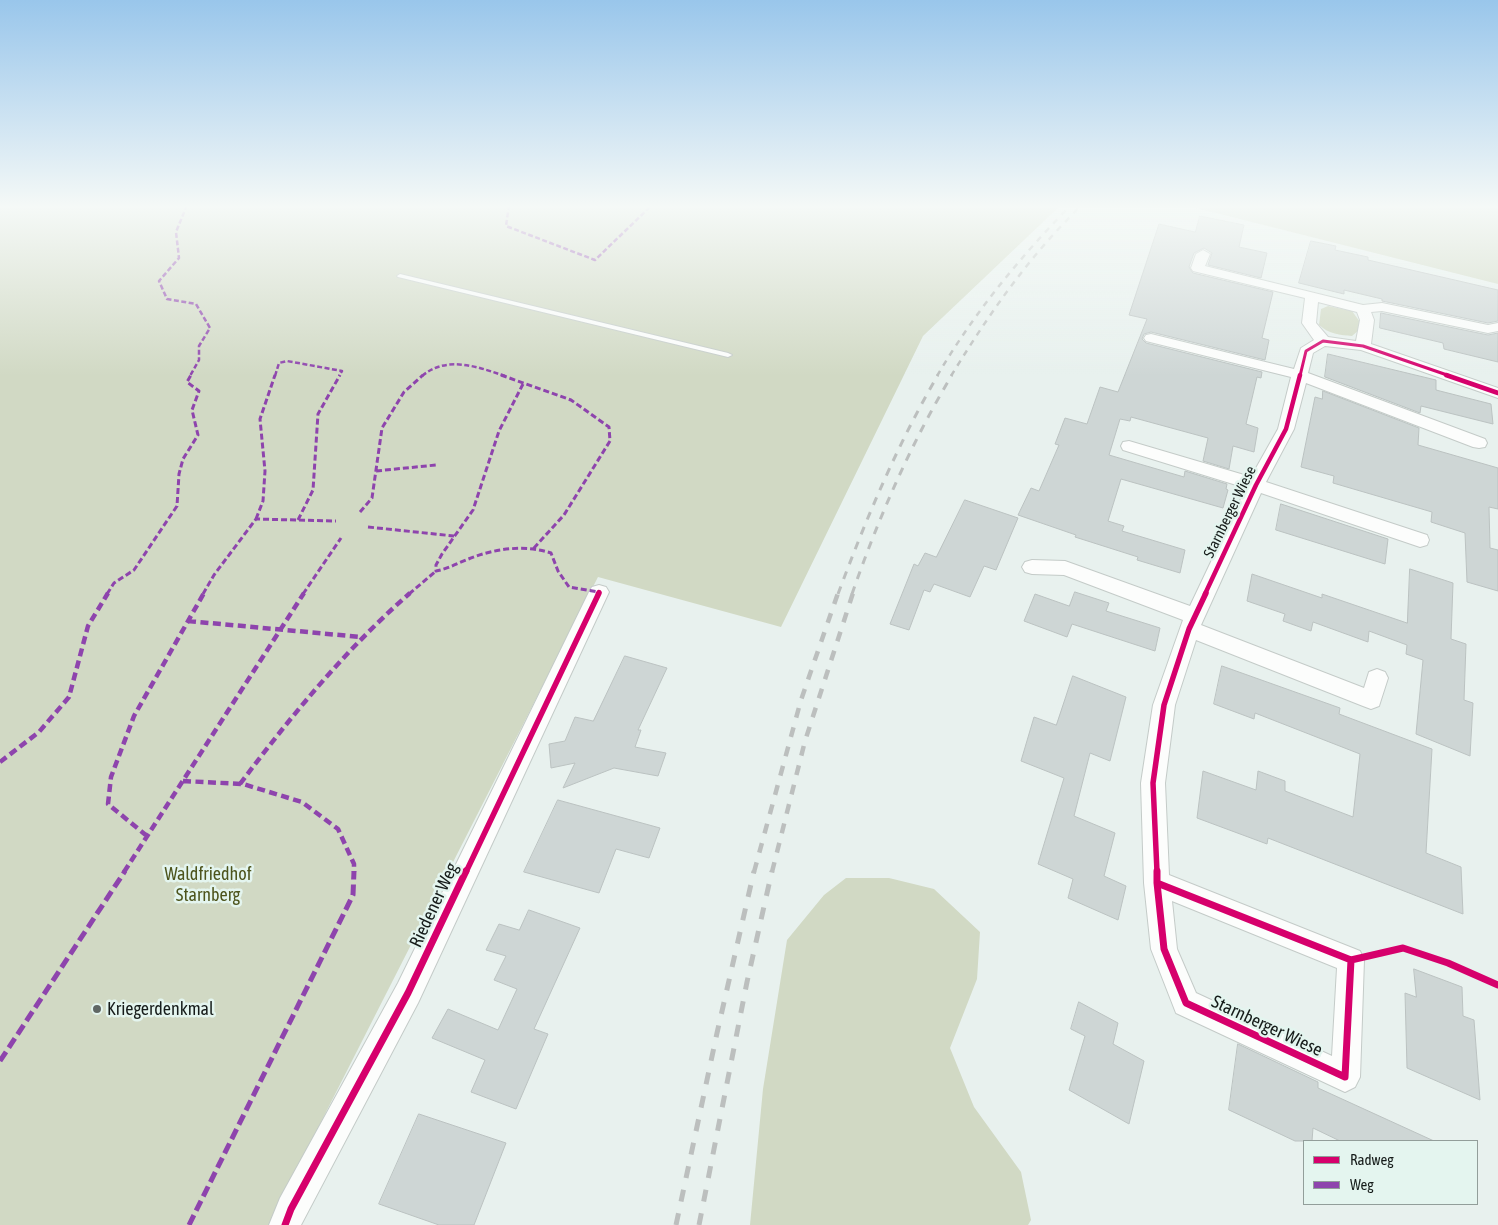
<!DOCTYPE html>
<style>
body{margin:0}
#map{position:relative;width:1498px;height:1225px;overflow:hidden;background:#e8f1ee;font-family:"Asap Condensed",sans-serif}
canvas{display:block}
.legend{position:absolute;left:1303px;top:1140px;width:175px;height:65px;box-sizing:border-box;background:#e4f5ef;border:1px solid #929e9a;margin:0;padding:6px 9px;list-style:none;font-size:15px;color:#161c1a}
.legend li{display:flex;align-items:center;gap:10px;height:25px}
.legend b{width:25px;border:1px solid #929e9a}
</style>
<div id="map">
<canvas width="1498" height="1225"></canvas>
<ul class="legend">
<li><b style="height:6px;background:#d6006c"></b>Radweg</li>
<li><b style="height:6px;background:#8e44ad"></b>Weg</li>
</ul>
</div>
<script>
const g = document.querySelector('canvas').getContext('2d');
g.lineJoin = 'round';
function paint(path, color) { g.fillStyle = color; g.fill(path, 'evenodd'); }
function stroke(path, color, width, dash) { g.strokeStyle = color; g.lineWidth = width; g.lineCap = dash ? 'butt' : 'round'; g.setLineDash(dash || []); g.stroke(path); }
function drawText(font, color, halo, rows, align = 'center') {
  g.font = font + ' "Asap Condensed",sans-serif'; g.lineWidth = 5; g.setLineDash([]); g.textBaseline = 'middle'; g.strokeStyle = halo; g.fillStyle = color; for (const [text, x, y, turn = 0] of rows) {
    g.save(); g.translate(x, y); g.rotate((+turn || 0) * Math.PI / 180); g.textAlign = isNaN(turn) ? turn : align; if (halo) g.strokeText(text, 0, 0); g.fillText(text, 0, 0); g.restore();
  }
}
paint(new Path2D(`
 M0,205H1061L923,336L781,627L598,577L327,1110L271,1225H0Z
 M1184,205H1498V284Z
 M1328,306L1352,311L1360,322L1359,330L1352,336C1340,335 1329,334 1319,325L1321,309Z
 M846,878H889L934,889L980,932L977,979L950,1048L974,1107L1021,1172L1031,1220L1028,1225H750L763,1089L787,940L824,895Z`), '#d1d9c4');
const building = new Path2D(`
 M1200,216L1244,225L1239,247L1267,253L1261,278L1208,265L1212,253L1204,248L1194,253L1189,267L1193,273L1273,292L1262,338L1269,340L1265,360L1151,332L1144,334L1142,339L1146,343L1262,372L1261,378L1257,377L1246,424L1258,428L1254,452L1233,446L1229,469L1203,461L1208,438L1131,417L1130,421L1120,419L1109,455L1184,477L1185,471L1227,484L1226,489L1228,490L1223,508L1121,479L1108,521L1124,526L1122,531L1185,550L1180,573L1137,560L1138,557L1075,537L1076,535L1018,515L1031,488L1039,491L1059,445L1055,444L1065,418L1087,424L1100,387L1118,392L1147,319L1129,315L1159,224L1195,232Z
 M1311,241L1336,246L1335,250L1368,257V260L1498,290V321L1488,323L1382,301V299L1344,290V294L1299,283Z
 M1381,313L1488,335L1498,333V362L1444,349L1443,343L1380,328Z
 M1328,354L1436,380V390L1491,404L1493,424L1421,406L1420,413L1325,377Z
 M1323,391L1419,428L1418,445L1498,468V509L1489,507L1490,548L1498,550V591L1467,582L1465,533L1431,522L1432,512L1333,483L1334,476L1301,467L1315,397L1322,399Z
 M965,500L1018,518L996,570L984,566L970,597L934,584L930,592L924,590L909,630L890,624L914,564L918,566L925,553L936,557Z
 M1281,504L1388,539L1385,564L1276,530Z
 M1410,569L1453,583L1451,639L1466,644L1464,700L1473,703L1470,756L1416,734L1423,660L1406,654L1407,645L1369,631L1368,642L1313,622L1311,631L1283,621L1285,614L1247,601L1252,574L1322,598V594L1407,623Z
 M1075,592L1109,603L1106,611L1160,628L1155,651L1072,624L1067,637L1024,621L1035,594L1069,606Z
 M625,656L667,668L638,730H641L635,747L666,753L658,776L614,768L563,788L575,763L551,768L549,744L565,741L575,717L593,721Z
 M1222,666L1340,708L1339,714L1432,749L1426,853L1461,867L1463,914L1268,838L1267,844L1197,818L1203,771L1256,790L1258,771L1285,781V791L1353,817L1360,754L1255,713L1254,719L1214,704Z
 M1073,676L1126,697L1110,761L1090,753L1074,816L1115,833L1104,876L1126,886L1118,920L1068,898L1073,879L1038,864L1064,778L1021,761L1034,717L1056,725Z
 M558,800L660,828L649,858L616,849L599,893L524,872Z
 M529,910L580,928L534,1029L548,1034L516,1109L471,1092L485,1060L432,1038L448,1009L498,1030L517,989L494,980L506,956L486,950L499,924L519,930Z
 M1414,969L1462,987L1463,1016L1474,1020L1480,1100L1407,1068L1405,993L1416,997Z
 M1079,1002L1118,1023L1113,1044L1144,1061L1129,1124L1069,1090L1085,1036L1071,1029Z
 M1238,1044L1318,1082V1088L1434,1141H1340L1313,1128L1312,1141H1295L1229,1110Z
 M419,1114L506,1143L474,1225H439L379,1204Z`);
paint(building, '#ced6d5');
stroke(building, '#bbc2c1', 1);
const lane = new Path2D(`
 M400,274L728,353L732,355L728,357L398,277L397,276Z`);
const street = new Path2D(`
 M1203,250L1210,254L1205,266L1363,305L1382,303L1488,325L1498,323V331L1488,333L1382,311L1371,312L1374,320L1371,344L1498,388V398L1361,350L1325,346L1313,353L1308,373L1485,439L1487,443L1485,447L1479,448L1473,447L1306,383L1294,429L1266,482L1427,535L1429,540L1427,545L1420,547L1261,493L1201,625L1364,688L1369,672L1377,669L1385,672L1388,678L1379,706L1371,709L1363,706L1196,640L1175,705L1165,783L1169,875L1360,951L1364,960L1360,1077L1355,1087L1345,1092L1176,1013L1151,949L1144,883L1141,783L1153,705L1183,620L1064,575L1032,574L1025,572L1022,567L1025,562L1032,560L1065,561L1190,606L1246,488L1123,450L1121,446L1123,442L1129,441L1251,477L1278,429L1291,377L1146,341L1144,338L1146,335L1151,334L1294,369L1301,348L1314,340L1302,323L1305,298L1193,271L1191,268L1196,254ZM1318,302L1357,312L1360,320L1356,341L1328,337L1316,323ZM1172,901L1337,968L1332,1056L1196,993L1177,949Z
 M599,585L606,587L609,592L418,1003L301,1225H269L280,1198L398,983L589,592L592,587Z`);
stroke(lane, '#c4cbc8', 2);
stroke(street, '#c4cbc8', 2);
paint(lane, '#fcfdfc');
paint(street, '#fcfdfc');
stroke(new Path2D(`
 M937,376C974,313 1020,257 1071,205
 M951,376C989,314 1029,256 1082,205`), '#bcbfbe', 2.5, [6, 6]);
stroke(new Path2D(`
 M838,594C866,519 897,445 938,375
 M852,594C878,519 911,443 952,375`), '#bcbfbe', 3, [8, 8]);
stroke(new Path2D(`
 M754,872L801,700L838,593
 M772,872L805,741L853,593`), '#bcbfbe', 4.5, [10, 10]);
stroke(new Path2D(`
 M676,1225L717,1033L754,871
 M699,1225L747,982L772,871`), '#bcbfbe', 5, [12, 12]);
stroke(new Path2D(`
 M187,205L176,232L179,258L159,281L167,299L196,304L210,328L199,346V360L190,376
 M509,205L506,226L595,260L652,205
 M275,376L279,363L287,361L342,371L339,376
 M422,376C447,355 478,367 505,376`), '#8e44ad', 2.5, [5, 2.5]);
stroke(new Path2D(`
 M501,375L571,400L609,427L610,441L564,515L533,549
 M523,384L499,431L473,510L442,554L436,565V571C447,569 456,564 466,560C492,549 523,544 551,553L558,571L569,587L599,592
 M376,471L436,465
 M360,512L372,498L382,428L404,392L423,375
 M256,519L263,501L265,471L260,419L275,375
 M298,520L313,490L318,414L340,375
 M368,527L454,536
 M107,594L114,583L134,570L177,506L179,474L183,459L198,435L192,410L199,391L187,382L191,375
 M203,594L214,575L256,519L336,521
 M303,594L341,538
 M409,594L436,571`), '#8e44ad', 3, [6, 3]);
stroke(new Path2D(`
 M188,621L361,637
 M0,762L39,732L69,697L88,626L108,593
 M183,781L243,784L302,802L338,829L354,864V872
 M240,784C291,716 346,649 410,593
 M147,836L108,804L111,777L134,716L204,593
 M124,872L304,593`), '#8e44ad', 4.5, [8, 4.5]);
stroke(new Path2D(`
 M0,1061L125,871
 M189,1225L353,895L354,871`), '#8e44ad', 5, [11, 5]);
stroke(new Path2D(`
 M1300,376L1306,351L1323,341L1363,346L1450,376`), '#d6006c', 3);
stroke(new Path2D(`
 M1446,375L1498,393
 M598,594L599,592
 M1205,594L1256,485L1286,429L1300,375`), '#d6006c', 4.5);
stroke(new Path2D(`
 M466,872L599,593
 M1157,872L1153,783L1164,705L1189,629L1206,593`), '#d6006c', 5.5);
stroke(new Path2D(`
 M1157,871V883
 M1157,883L1351,960L1345,1077L1186,1003L1164,949Z
 M1351,960L1403,948L1448,963L1498,985
 M285,1225L291,1209L408,993L466,871`), '#d6006c', 7);
const sky = g.createLinearGradient(0, 0, 0, 376);
sky.addColorStop(0, '#99c6eb');
sky.addColorStop(0.55, '#f5f9f7');
sky.addColorStop(1, '#f5f9f700');
g.fillStyle = sky;
g.fillRect(0, 0, 1498, 376);
for (const [x, y, r, color] of [
 [97,1009,5,"#606764"]
]) { const dot = new Path2D(); dot.arc(x, y, r, 0, 2 * Math.PI); g.fillStyle = color; g.fill(dot); stroke(dot, '#e4f5ef', 2); }
drawText('15px', '#161c1a', '#e4f5ef', [
 ["Starnberger Wiese",1230,512,-64]
]);
drawText('18px', '#4d541c', '#e4f5ef', [
 ["Waldfriedhof",208,874],
 ["Starnberg",208,895]
]);
drawText('18px', '#161c1a', '#e4f5ef', [
 ["Riedener Weg",434,905,-65],
 ["Starnberger Wiese",1267,1026,25]
]);
drawText('18px', '#161c1a', '#e4f5ef', [
 ["Kriegerdenkmal",107,1009]
], 'left');
</script>
